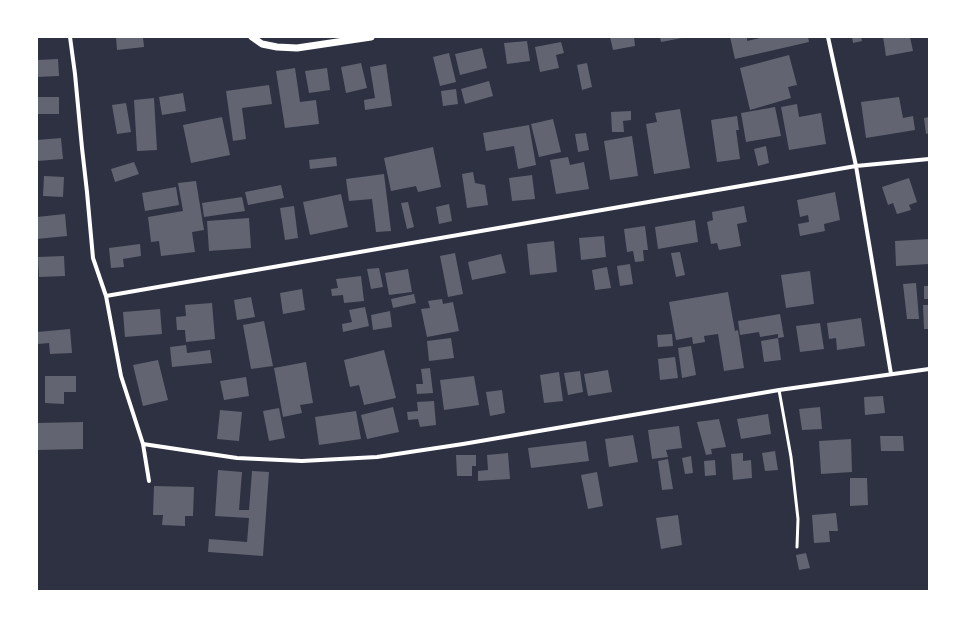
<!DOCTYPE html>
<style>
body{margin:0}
#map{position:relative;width:966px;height:628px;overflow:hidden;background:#2d3142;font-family:"Alegreya Sans",sans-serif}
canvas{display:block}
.frame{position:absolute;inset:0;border:38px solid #fff;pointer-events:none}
</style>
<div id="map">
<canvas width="966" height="628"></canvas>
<div class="frame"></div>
</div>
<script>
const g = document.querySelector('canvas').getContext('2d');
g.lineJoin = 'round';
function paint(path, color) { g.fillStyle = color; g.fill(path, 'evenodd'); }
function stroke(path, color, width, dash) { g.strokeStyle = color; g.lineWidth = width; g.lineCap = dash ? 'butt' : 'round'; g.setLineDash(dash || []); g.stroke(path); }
paint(new Path2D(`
 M116,37H143L144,47L117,50Z
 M610,37H634L635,46L613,50Z
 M660,37H682V38L661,42Z
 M730,37H747V41L764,37H808L809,42L735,59Z
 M852,37H861L862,41L853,43Z
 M883,37H910L913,51L886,56Z
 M527,41L530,61L507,64L504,43Z
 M561,42L564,53L556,55L559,68L540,72L535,47Z
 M482,48L487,68L460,75L455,54Z
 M449,53L456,82L440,86L433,57Z
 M789,55L797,85L788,87L791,98L750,110L740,68Z
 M58,59L59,76L37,77V60Z
 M361,63L367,88L346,93L341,67Z
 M587,63L592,87L582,90L577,65Z
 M386,64L392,106L365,110L364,100L375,98L370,67Z
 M295,68L300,102L316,100L319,124L285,128L276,71Z
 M327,68L330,90L309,93L305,71Z
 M489,81L493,96L465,104L461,89Z
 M269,85L272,104L242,108L246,139L233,141L226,91Z
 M456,89L458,104L443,106L441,91Z
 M183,93L186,111L162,115L159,97Z
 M37,97H59V114H37Z
 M899,97L903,118L913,116L915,130L866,138L861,102Z
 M154,98L157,150L137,151L134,100Z
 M126,103L131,132L117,134L112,105Z
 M797,104L799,117L821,113L826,144L789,150L781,107Z
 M775,107L781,136L746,142L741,113Z
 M680,109L690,168L654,174L646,124L657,122L655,113Z
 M631,111V120L623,121L624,132H612L611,112Z
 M737,116L739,130H736L740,159L717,162L711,120Z
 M222,117L230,155L191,163L183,125Z
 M929,117V133L926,134L924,118Z
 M553,119L561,152L539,157L531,124Z
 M529,125L536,165L518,169L514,146L486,151L483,133Z
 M586,133L589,150L578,152L575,134Z
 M632,136L638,176L610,180L604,141Z
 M61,138L63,159L37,161V140Z
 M766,146L769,163L758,166L754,149Z
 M433,147L441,187L418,192L416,186L391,191L384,158Z
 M336,157L337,166L310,169L309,160Z
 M568,157L570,165L584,162L589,189L556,194L550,160Z
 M134,162L139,174L115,182L111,169Z
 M473,172L475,183L485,185L488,205L467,208L462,174Z
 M384,174L391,231L376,232L372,199L349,201L346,179Z
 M532,175L535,199L512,201L509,178Z
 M44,176L64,177L63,197L43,196Z
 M909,178L917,202L909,205L911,210L897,214L893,203L888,205L882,187Z
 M196,181L204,230L192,232L195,252L161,256L159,241L151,242L148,217L183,211L178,183Z
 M281,185L284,198L248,205L245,192Z
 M176,187L179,205L145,211L142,193Z
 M835,192L840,220L824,224L825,231L800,236L798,224L809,222L808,215L800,217L797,200Z
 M341,194L348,227L310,235L303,202Z
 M242,197L245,211L204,217L202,203Z
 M408,202L414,227L407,229L401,203Z
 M449,204L452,221L439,224L436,207Z
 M294,206L298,238L285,240L280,208Z
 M744,206L747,222L737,224L741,246L719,250L717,243L711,244L707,222L713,220L712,212Z
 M65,214L67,236L37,239V217Z
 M249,218L251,248L209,251L207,221Z
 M695,220L698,242L658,249L655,227Z
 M645,226L648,250H643L644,261L635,262L633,251L627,252L624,229Z
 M604,236L606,257L581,260L579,238Z
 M929,239V264L896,266L895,241Z
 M554,241L557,272L530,275L527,244Z
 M140,244L141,256L123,259L124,267L111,268L109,248Z
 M680,252L685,275L676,277L671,253Z
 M455,253L463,294L448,297L440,256Z
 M501,254L506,273L472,280L468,262Z
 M64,256L65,276L39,277L38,257Z
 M630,264L633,284L620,286L617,266Z
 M607,267L611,288L595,290L592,270Z
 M379,268L383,287L371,289L367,269Z
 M408,269L412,292L389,295L385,273Z
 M810,271L814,304L786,308L781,275Z
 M361,276L364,301L344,303L343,295L332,296L331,289L338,288L336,279Z
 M916,283L919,319H907L903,284Z
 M924,286H929V299H924Z
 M302,289L305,310L283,314L280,293Z
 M728,292L735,331L738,330L744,368L724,371L718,334L704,336L705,342L693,344L692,337L676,340L669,302Z
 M414,294L416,303L393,308L391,299Z
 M251,297L255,317L237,320L234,300Z
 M442,299L443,304L453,302L459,331L427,337L421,309L430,308L428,301Z
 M212,303L215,339L186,342L185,330H177L176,317L186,316L185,305Z
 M923,305H929V329H924Z
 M365,307L369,326L343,332L342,324L352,322L349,310Z
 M160,309L162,334L125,337L123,312Z
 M390,311L392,327L373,330L371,315Z
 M780,314L784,337L778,338V334L760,337L759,332L740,335L738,321Z
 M861,318L865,346L837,350L836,338L829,339L827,323Z
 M264,321L273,366L251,369L243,325Z
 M820,323L824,349L800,352L796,326Z
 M70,329L72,353L50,354L49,343L38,344L37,332Z
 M672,334L673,346L658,347L657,335Z
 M451,338L454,358L429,361L427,341Z
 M778,338L781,360L764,362L761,341Z
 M186,345L187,353L210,350L212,363L172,367L170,347Z
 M691,346L696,375L682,378L678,348Z
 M384,350L396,398L364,405L359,385L350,387L344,360Z
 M675,357L678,378L660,380L658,359Z
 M158,360L168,400L143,406L133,365Z
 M306,362L313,403L300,405L302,413L283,417L274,368Z
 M430,368L433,393L417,394L416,384H423L421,369Z
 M608,370L612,392L588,396L584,374Z
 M580,371L583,392L568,395L564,373Z
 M559,372L563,401L544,403L540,375Z
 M45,376H76V392H64V404L45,403Z
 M474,376L479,405L444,410L440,380Z
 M246,377L249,396L224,400L220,381Z
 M502,390L505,413L490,416L486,392Z
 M883,396L885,413L865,415L864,397Z
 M434,401L436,425L420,427L418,419L408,420L407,412L418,411L417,402Z
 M393,407L399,432L367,439L361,415Z
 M820,407L822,429L802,430L799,409Z
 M279,408L285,438L269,441L263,411Z
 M220,410L242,412L239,441L217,439Z
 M356,411L361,439L319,445L315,417Z
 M768,414L771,434L741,439L737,419Z
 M719,419L726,447L711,449L712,454L706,455L697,422Z
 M83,422V449L37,450V423Z
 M679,426L682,448L666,450L668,457L652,459L648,430Z
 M633,435L638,462L609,467L605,439Z
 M880,436H903L904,451H881Z
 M851,439L852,472L821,474L819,441Z
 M586,441L589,461L531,468L528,448Z
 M775,451L778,470L765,471L762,453Z
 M508,453L510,479L478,481V471L488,470L487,455Z
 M743,453V461L751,460L752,478L733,480L731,454Z
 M456,455H476V466H472V476H457Z
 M691,456L693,473L685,474L682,458Z
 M668,459L673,489L662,490L658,461Z
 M715,460L716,475L705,476L704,461Z
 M218,470L242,472L239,510H249L252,471L269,472L263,556L208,552L209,539L247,542L249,518L215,516Z
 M597,472L603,506L588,509L581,475Z
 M850,478H867L868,505L850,506Z
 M154,486L194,487L193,516H185V526L162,525L163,515H153Z
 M836,513L838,531H829L830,542L814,543L812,515Z
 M678,515L682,545L661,549L656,518Z
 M806,553L810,568L799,570L796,555Z`), '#626471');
stroke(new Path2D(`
 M779,390L791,457L798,519L797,547`), '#fff', 3);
stroke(new Path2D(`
 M70,37L75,74L82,148L87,192L93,258L106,296L121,376L143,444L149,481
 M828,37L856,166L891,374
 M106,296L856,166L929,159
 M143,444L237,458L302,461L377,457L463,444L779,390L929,369`), '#fff', 4);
stroke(new Path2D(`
 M252,37L262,44L277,47L297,48L371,37`), '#fff', 7);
</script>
